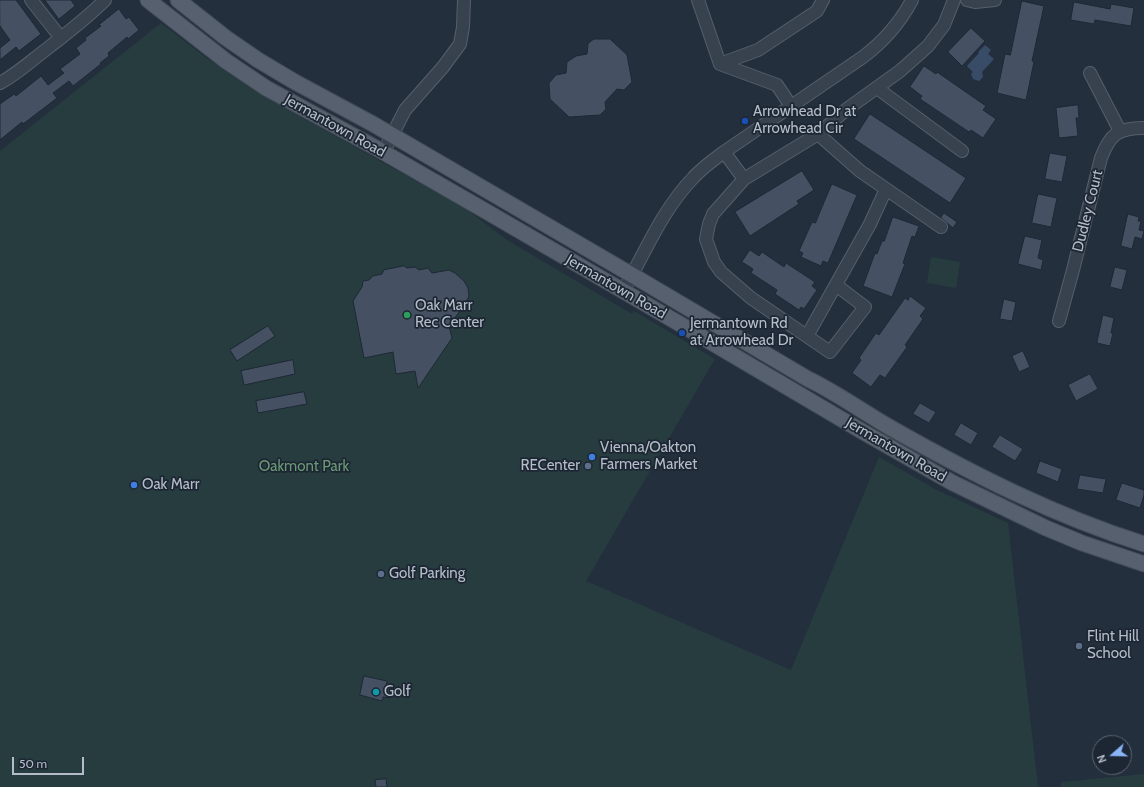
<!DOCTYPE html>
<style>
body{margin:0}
#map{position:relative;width:1144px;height:787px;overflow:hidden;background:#242f3e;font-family:Cabin,sans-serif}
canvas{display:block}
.north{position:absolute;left:1092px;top:735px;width:40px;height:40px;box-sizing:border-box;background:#1d2633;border:1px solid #59626f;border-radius:50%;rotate:250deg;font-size:11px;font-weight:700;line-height:16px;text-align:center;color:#b4bcc9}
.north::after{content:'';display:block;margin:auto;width:14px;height:18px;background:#8ab4f8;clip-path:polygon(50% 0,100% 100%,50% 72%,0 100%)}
.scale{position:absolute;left:12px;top:757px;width:72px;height:18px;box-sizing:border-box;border:2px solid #b4bcc9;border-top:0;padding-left:5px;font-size:12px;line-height:14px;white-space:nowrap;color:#b4bcc9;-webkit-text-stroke:3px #1d2633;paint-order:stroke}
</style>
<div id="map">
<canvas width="1144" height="787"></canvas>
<div class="north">N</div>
<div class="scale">50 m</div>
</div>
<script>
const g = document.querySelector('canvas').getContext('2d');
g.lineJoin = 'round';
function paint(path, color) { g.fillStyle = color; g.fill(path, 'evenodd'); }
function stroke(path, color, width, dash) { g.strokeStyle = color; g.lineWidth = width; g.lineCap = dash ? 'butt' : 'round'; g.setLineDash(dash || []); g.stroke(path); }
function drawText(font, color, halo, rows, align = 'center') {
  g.font = font + ' Cabin,sans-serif'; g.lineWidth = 3.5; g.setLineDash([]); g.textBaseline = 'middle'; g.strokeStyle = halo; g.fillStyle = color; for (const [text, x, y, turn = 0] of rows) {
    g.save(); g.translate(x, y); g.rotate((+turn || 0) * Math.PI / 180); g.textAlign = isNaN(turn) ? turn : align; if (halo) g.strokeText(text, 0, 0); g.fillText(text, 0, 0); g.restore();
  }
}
paint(new Path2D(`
 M161,23L205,57L258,93L387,165L465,208L507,240L632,314L634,311L715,359L586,581L791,670L879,457L937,490L1008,523L1038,787H0V151Z
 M931,257L960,262L956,288L927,283Z
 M1144,774V787H1061V782Z`), '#263c3f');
paint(new Path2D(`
 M985,45L991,50L988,54L994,59L982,72L983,77L979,81L973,79L971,74L973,72L967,66L979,53L978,52Z`), '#394c67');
const building = new Path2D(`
 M0,0H16L41,34L19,51L16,47L0,60V48L10,40L0,26Z
 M45,0H71L75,6L59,19Z
 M1022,1L1044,6L1032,61L1034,62L1026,100L997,93L1005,54L1010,55Z
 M1074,2L1110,9L1111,4L1134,8L1131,26L1095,20L1094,24L1071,20Z
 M119,9L126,19L129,17L139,30L128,39L127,37L108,53L109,56L100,63L101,64L73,86L69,81L53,93L57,98L23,124L22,122L0,140V104L14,94L16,96L41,76L48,85L64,73L60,69L80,54L76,48L86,40L85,38L101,26L99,25Z
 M971,28L985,41L962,66L948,52Z
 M594,39H610L627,55L632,82L624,90L617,89L605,102L606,109L600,115L569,117L550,99L549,83L556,75L566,73L567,62L576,56L587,54L588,44Z
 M924,66L936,74L937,72L986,106L983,110L996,119L983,138L971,130L969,132L920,99L922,96L910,87Z
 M1078,105L1079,118H1076L1078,136L1059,138L1056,108Z
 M870,114L966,178L950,203L854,139Z
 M1050,153L1067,156L1062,182L1045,179Z
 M802,171L814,190L797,201L799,204L750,236L735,212Z
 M832,184L857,195L828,263L823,261L821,266L801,257L803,253L799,251L812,222L815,223Z
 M1038,194L1057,198L1051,227L1032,223Z
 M944,213L957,222L953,228L941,218Z
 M1128,214L1139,217L1138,221H1141L1139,230L1144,231L1142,239L1135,237L1132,249L1121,246Z
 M893,217L919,226L915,237L912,236L903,263L905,264L892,297L863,286L875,253L877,254L882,241H884Z
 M1025,236L1042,240L1038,258L1043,260L1041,270L1018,264Z
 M750,250L759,256L762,252L784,267L786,263L815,282L812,286L817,290L804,309L801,307L799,310L775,294L777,290L751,273L753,269L742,262Z
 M404,266L407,268L415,267L419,270L428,268L432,273L449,270L455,273L464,281L468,288L469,296L465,304L449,326L452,338L418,388L415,371L396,374L393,352L364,358L353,301L362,287L363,281L369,280L373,276L382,274L384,270Z
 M1115,267L1127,270L1122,290L1110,287Z
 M910,296L926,308L920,316L923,319L905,345L907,347L885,378L880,375L871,387L852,373L861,360L859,358L876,333L879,335L905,298L908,300Z
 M1004,299L1016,302L1012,321L1000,319Z
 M1103,315L1114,318L1111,333H1113L1110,346L1097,343Z
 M268,326L275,336L237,361L230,350Z
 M1023,351L1030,367L1019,372L1012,356Z
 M293,360L295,374L244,385L241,371Z
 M1090,374L1098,389L1076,401L1068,385Z
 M304,392L307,404L258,413L256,401Z
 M920,403L936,412L929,423L913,414Z
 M961,423L978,433L971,445L954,435Z
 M1000,435L1023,449L1015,461L992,447Z
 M1040,461L1062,469L1058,482L1036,473Z
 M1080,475L1106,479L1103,493L1077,489Z
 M1122,483L1144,490V495L1140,508L1116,500Z
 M364,676L387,681L386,687L392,688L390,698L383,697L382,701L360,695Z
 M386,779L387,787H376L375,780Z`);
paint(building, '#455162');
stroke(building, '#1f2835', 1);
const minor = new Path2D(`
 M31,0L61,38
 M698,0L720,64
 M967,0L975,2L995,0
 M720,64L758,50L817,11L823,0
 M720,64L777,85L791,106
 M1090,73L1120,131
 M0,83C17,74 32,60 48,48C67,33 87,18 105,0
 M877,88L962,151
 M818,134L860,171L941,227
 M724,152L744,179
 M383,153L405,110L443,67L460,44L463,27L464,0
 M836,285L865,307L830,352L751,298L721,272L714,262L706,239L709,224L713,214L744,179L818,134L847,109L900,71L928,46L944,25L954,0
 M623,291C645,253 662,210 693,178C702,168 713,160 724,152L863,57C884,41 900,23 912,0
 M1059,321L1073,270L1101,158C1110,134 1118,128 1144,128
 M807,336L870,224L886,189`);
const major = new Path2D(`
 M148,0L226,61L266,88L376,148L489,213L692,331L865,433L953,483L1046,528L1082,543L1144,564
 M178,0L226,38L258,60L295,82L373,124L632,275L808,379C837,393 863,412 891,428C972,474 1055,516 1144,544`);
stroke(minor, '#565f6c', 14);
stroke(major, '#414a57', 17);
stroke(minor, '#38414e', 12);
stroke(major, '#56606e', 15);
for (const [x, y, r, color] of [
 [745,121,4,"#1a4fb4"],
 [407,315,4,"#2e9e5b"],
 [682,333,4,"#1a4fb4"],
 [592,457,4,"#3f7fe0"],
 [588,466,4,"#5c6f8a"],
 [134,485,4,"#3f7fe0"],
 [381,574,4,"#5c6f8a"],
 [1079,646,4,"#5c6f8a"],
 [376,692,4,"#0f9aa8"]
]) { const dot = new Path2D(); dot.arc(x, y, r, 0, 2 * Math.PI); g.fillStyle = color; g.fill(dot); stroke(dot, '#1d2633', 1.5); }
drawText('15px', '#b4bcc9', '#1d2633', [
 ["Arrowhead Dr at",753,112],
 ["Arrowhead Cir",753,129],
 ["Oak Marr",415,306],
 ["Rec Center",415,323],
 ["Jermantown Rd",690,324],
 ["at Arrowhead Dr",690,341],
 ["Vienna/Oakton",600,448],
 ["Farmers Market",600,465],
 ["RECenter",580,466,"right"],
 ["Oak Marr",142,485],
 ["Golf Parking",389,574],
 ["Flint Hill",1087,637],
 ["School",1087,654],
 ["Golf",384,692]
], 'left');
drawText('15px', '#b4bcc9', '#1d2633', [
 ["Jermantown Road",335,126,29],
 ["Dudley Court",1088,211,-76],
 ["Jermantown Road",616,287,30],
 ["Jermantown Road",896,450,30]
]);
drawText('15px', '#6b9a76', '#1d2633', [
 ["Oakmont Park",304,467]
]);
</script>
